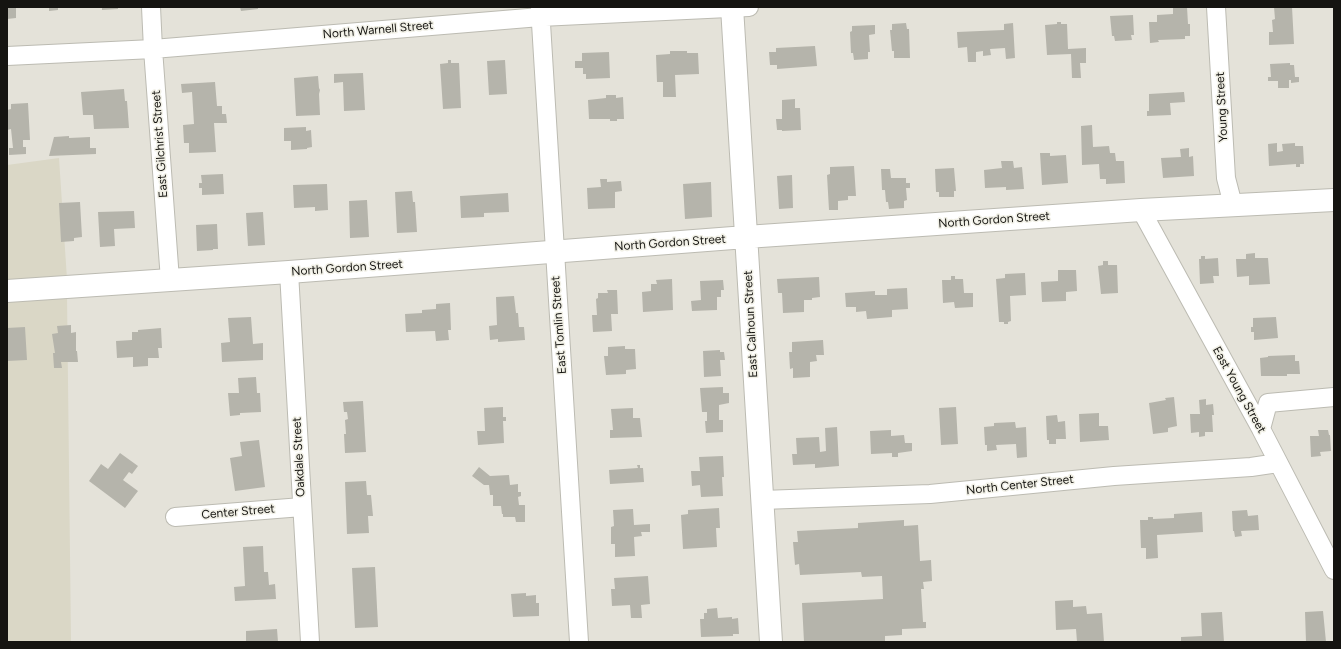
<!DOCTYPE html>
<style>
body{margin:0}
#map{position:relative;width:1341px;height:649px;overflow:hidden;background:#e4e2d9;font-family:Figtree,sans-serif}
canvas{display:block}
.frame{position:absolute;inset:0;border:8px solid #151411;pointer-events:none}
</style>
<div id="map">
<canvas width="1341" height="649"></canvas>
<div class="frame"></div>
</div>
<script>
const g = document.querySelector('canvas').getContext('2d');
g.lineJoin = 'round';
function paint(path, color) { g.fillStyle = color; g.fill(path, 'evenodd'); }
function stroke(path, color, width, dash) { g.strokeStyle = color; g.lineWidth = width; g.lineCap = dash ? 'butt' : 'round'; g.setLineDash(dash || []); g.stroke(path); }
function drawText(font, color, halo, rows, align = 'center') {
  g.font = font + ' Figtree,sans-serif'; g.lineWidth = 3; g.setLineDash([]); g.textBaseline = 'middle'; g.strokeStyle = halo; g.fillStyle = color; for (const [text, x, y, turn = 0] of rows) {
    g.save(); g.translate(x, y); g.rotate((+turn || 0) * Math.PI / 180); g.textAlign = isNaN(turn) ? turn : align; if (halo) g.strokeText(text, 0, 0); g.fillText(text, 0, 0); g.restore();
  }
}
paint(new Path2D(`
 M59,158L67,279L7,283V165Z
 M67,295L71,642H7V299Z`), '#dad7c6');
paint(new Path2D(`
 M7,7H16V18L7,19Z
 M49,7H58V10L49,11Z
 M102,7H118V9L102,10Z
 M240,7H258V9L241,11Z
 M1173,7H1187L1188,24H1190V36H1185V39L1158,40L1159,42L1150,43L1149,22H1157V15L1173,14Z
 M1274,7H1292L1294,44L1269,45V32H1273L1272,20L1275,19Z
 M1133,15L1134,35H1131L1132,40L1115,41L1114,36H1112L1110,16Z
 M1057,22H1061V24H1067L1068,49L1086,48V63H1080L1081,78H1072L1071,54L1047,55L1045,25L1057,24Z
 M906,23L907,29H909L910,58H894V51H892L890,30H892V24Z
 M1013,23L1015,58L1006,59L1005,48L990,49L991,55L983,56V51L976,52V62H968L967,47L958,48L957,32L1004,30V24Z
 M875,25V34L869,35L870,52H868V59L854,60L853,53H851L850,32L852,31V26Z
 M815,46L817,66L777,69V65H770L769,52H776V48Z
 M670,51H687V53H698L699,74L675,75L676,97H663V82H657L656,55L670,54Z
 M609,52L610,78L586,79V74H583V68H575V61H582V53Z
 M448,60H451V63H459L461,108L443,109L440,64L448,63Z
 M505,60L507,94L489,95L487,61Z
 M1290,63V65H1294L1295,77H1299V82L1291,83V80H1289V88H1278V81H1268V77H1271L1270,64Z
 M363,73L365,110L344,111L343,82L334,83V74Z
 M318,76L319,88L320,90L319,94L320,115L296,116L294,78Z
 M215,82L217,106H222V114H226L227,123H214L216,152L189,153V143H184L183,125L194,124L192,92L182,93L181,84Z
 M124,89L125,101H127L129,128L94,129L93,115H83L81,92Z
 M1184,92L1185,102L1170,103L1171,115L1147,116V111H1149V94Z
 M606,95H616V98L623,97L624,119H617V121H610V119H589L588,100L606,98Z
 M795,99V108H800L801,130L782,131V130H777L776,119H782V100Z
 M28,103L30,140H23V147H26V154L9,155V148H13L11,129L7,130V110L11,109V104Z
 M1092,125L1093,147L1109,146L1110,153H1115L1116,161H1124L1125,183L1106,184V179H1100L1099,164L1082,165L1081,126Z
 M306,127V131L311,130L312,147L307,148V149L291,150V141H284V128Z
 M69,136V138L90,137V148H96V154L49,156L54,137Z
 M1277,143V152L1283,151L1282,144L1295,143V146H1303L1304,164H1300V167H1296V164L1269,166L1268,144Z
 M1189,148V157L1193,156L1194,176L1163,178L1161,158L1181,157L1180,149Z
 M1040,153H1050V156L1066,155L1068,183L1042,185Z
 M1001,161H1013L1014,168L1022,167L1024,189L1006,190V187L985,188L984,170L1002,168Z
 M854,166L856,196H848V200L838,201V210H829L827,175L830,174V167Z
 M954,168L956,191H954V197H939V192H936L935,169Z
 M881,169H890L891,178H906V183H910V188H906L907,200L904,201V208L889,209L888,202H886L885,190H882Z
 M223,174L224,194L202,195V188H199V183H202L201,175Z
 M792,175L793,208L779,209L777,176Z
 M600,179H607V182L621,181L622,191L615,192V208L588,209L587,188L601,187Z
 M711,182L712,217L685,219L683,184Z
 M327,184L328,210L315,211V207L294,208L293,185Z
 M412,191L413,202H415L417,232L397,233L395,192Z
 M508,193L509,212L484,213V217L461,218L460,196Z
 M367,200L369,237L350,238L349,201Z
 M80,202L82,237L74,238V241L61,242L59,203Z
 M134,211L135,228L114,229L115,246L100,247L98,212Z
 M263,212L265,245L248,246L246,213Z
 M217,224L218,249H213V250L197,251L196,225Z
 M1255,253V258H1268L1270,284L1249,285V276L1237,277L1236,259H1246V254Z
 M1201,256H1205V259L1218,258L1219,276H1213L1214,283L1200,284L1199,259H1201Z
 M1103,261H1108V265H1117L1118,293L1101,294L1098,266L1103,265Z
 M1058,270H1076L1077,291L1066,292V301L1042,302L1041,282L1058,281Z
 M1025,273L1026,295L1010,296L1011,321L1008,322V324H1004V322H999L996,279L1005,278V274Z
 M951,276H955V279H963L964,293H973V307L955,308L954,302L943,303L942,280H951Z
 M819,277L820,297L812,298V300H804V312L783,313L782,293H778L777,279Z
 M672,279L673,310L643,312L642,292L651,291V284H657L656,280Z
 M723,280L724,290H721V297H717V310L692,311L691,301L701,300L700,281Z
 M907,288L908,309L892,310V317L867,319L866,311L856,312V307H846L845,293L875,291V295H887V289Z
 M607,290H617L618,314H611L612,331L593,332L592,315H597L596,299L598,298V293H608Z
 M514,296L516,313H518L519,327H524L525,340L498,342V339L490,340L489,326L497,325L496,297Z
 M450,303L451,330H448L449,340L436,341L435,331L406,332L405,314L422,313V310L436,309V304Z
 M251,317L253,344L263,343V360L222,362L221,343L230,342L228,318Z
 M1276,317L1278,338L1254,340V332H1251V327H1253V318Z
 M71,325V333L76,332V351H77L78,362H61L62,368H54L53,353H55L52,334L58,333L57,326Z
 M25,327L27,360L7,361V328Z
 M161,328L162,348H158L159,358H148V366L133,367V357L117,358L116,341L132,340V332H138V330Z
 M823,340L824,355H816L817,361L810,362V377L793,378V368L790,369L789,352H792V342Z
 M625,346V349H635L636,369L626,370V374L606,375L604,356H608V347Z
 M720,350V352H724L725,360H720L721,376L704,377L703,351Z
 M1295,355V361H1299L1300,374H1287V376H1261L1260,358L1268,357V356Z
 M256,377L257,393H260L261,412L240,413V415L230,416L228,393H239L238,378Z
 M723,387V393H729V403L719,405V420H723V432L706,433L705,421H707V412H702L700,388Z
 M1174,397L1177,426L1168,428V432L1153,434L1149,403L1166,400L1165,398Z
 M1206,399V405L1213,404L1214,415H1212L1213,432H1205V436L1199,437V432L1191,433L1190,414H1200L1199,400Z
 M363,401L366,452L345,453L344,434H346L345,420L348,419L347,412H344L343,402Z
 M503,407V417H506V421H503L504,443L478,445L477,431H485L484,408Z
 M956,407L958,444L941,445L939,408Z
 M633,408V418H640L642,437L610,438V430H613L611,409Z
 M1099,413V426H1108L1109,440L1080,442L1079,414Z
 M1057,415L1058,422L1065,421L1066,439H1056V444H1049V440H1047L1046,416Z
 M1015,422L1016,428L1026,427L1027,457L1017,458L1016,444L996,445L997,450L987,451V445H985L984,427L994,426V423Z
 M837,427L839,466L815,468V464L793,465L792,454H797L796,438L819,437L820,452L826,451L825,428Z
 M891,430V436L904,435L905,443H912V451L898,453V457H892V453L871,454L870,431Z
 M1318,430H1328L1329,435H1330L1331,451L1320,452L1321,456L1311,457L1310,436H1319Z
 M259,440L265,487L235,491L230,458L242,456L240,442Z
 M120,453L138,466L132,474L129,472L123,480L138,491L125,508L89,481L101,464L108,469Z
 M723,456L724,477H722L723,496L701,497L700,485L692,486L691,471H700L699,457Z
 M637,465H640V468H643L644,482L610,484L609,470L638,468Z
 M479,467L490,476L509,475L510,485L518,484V492H521V496L518,497L519,505H525V522H516L515,517H503V514H502L501,506H493V495H490L489,485H484L472,476Z
 M366,481L367,495H371L373,516H368L369,533L347,534L345,482Z
 M719,508L720,528H716L717,547L683,549L681,515L688,514V510Z
 M633,509L634,525L650,524V532H641L642,536L634,537L635,556L615,557V544H611V527L614,526L613,510Z
 M1247,510L1248,516L1258,515L1259,530L1241,531L1242,536L1235,537L1234,531H1233L1232,511Z
 M1202,512L1203,532L1157,535L1158,558L1146,559V548H1141L1140,520H1148V517H1153V519L1174,518V514Z
 M904,520V526L918,525L920,561L931,560L932,581L923,582L924,589H921L923,622H926V628L902,629V635L885,636V642H804L802,603L883,599L882,576L862,577L861,572L800,575L799,564L795,565L793,542H798L797,531L858,528V523Z
 M263,546L264,572H268L269,585L275,584L276,599L235,601L234,587L245,586L243,547Z
 M375,567L378,627L355,628L352,568Z
 M648,576L650,604L641,605L642,618H631L630,605L612,606L611,589H615L614,578Z
 M526,593V596L536,595V603H539V616L513,617L511,594Z
 M1073,600V607L1086,606L1087,614L1102,613L1104,642H1077L1076,629L1056,630L1055,601Z
 M717,608L718,618L732,617V619L738,618L739,634H733V636L701,637L700,619H704V613H707V609Z
 M1323,611L1326,642H1306L1305,612Z
 M1222,612L1224,642H1181V637L1202,636L1201,613Z
 M277,629L278,642H246V631Z`), '#b5b4ab');
const minor = new Path2D(`
 M151,7L153,49L170,280
 M540,7L579,642
 M1216,7L1226,178L1233,205
 M7,56L153,49L540,17L749,7
 M1141,210L1261,429L1334,570
 M289,272L310,642
 M1261,429L1268,403L1334,397
 M762,500L930,494L1114,476L1251,467L1278,463
 M175,517L302,507`);
const tertiary = new Path2D(`
 M732,7L771,642
 M7,291L289,272L746,237L1141,210L1334,200`);
stroke(minor, '#bcbbb2', 20);
stroke(tertiary, '#bcbbb2', 24);
stroke(minor, '#fff', 18);
stroke(tertiary, '#fff', 22);
drawText('12px', '#151411', '#f1f0e6', [
 ["North Warnell Street",378,30,-5],
 ["Young Street",1222,107,-93],
 ["East Gilchrist Street",160,144,-94],
 ["North Gordon Street",994,220,-4],
 ["North Gordon Street",670,243,-4],
 ["North Gordon Street",347,268,-4],
 ["East Calhoun Street",751,324,-93],
 ["East Tomlin Street",559,325,-94],
 ["East Young Street",1239,390,61],
 ["Oakdale Street",299,457,-93],
 ["North Center Street",1020,485,-6],
 ["Center Street",238,512,-5]
]);
</script>
